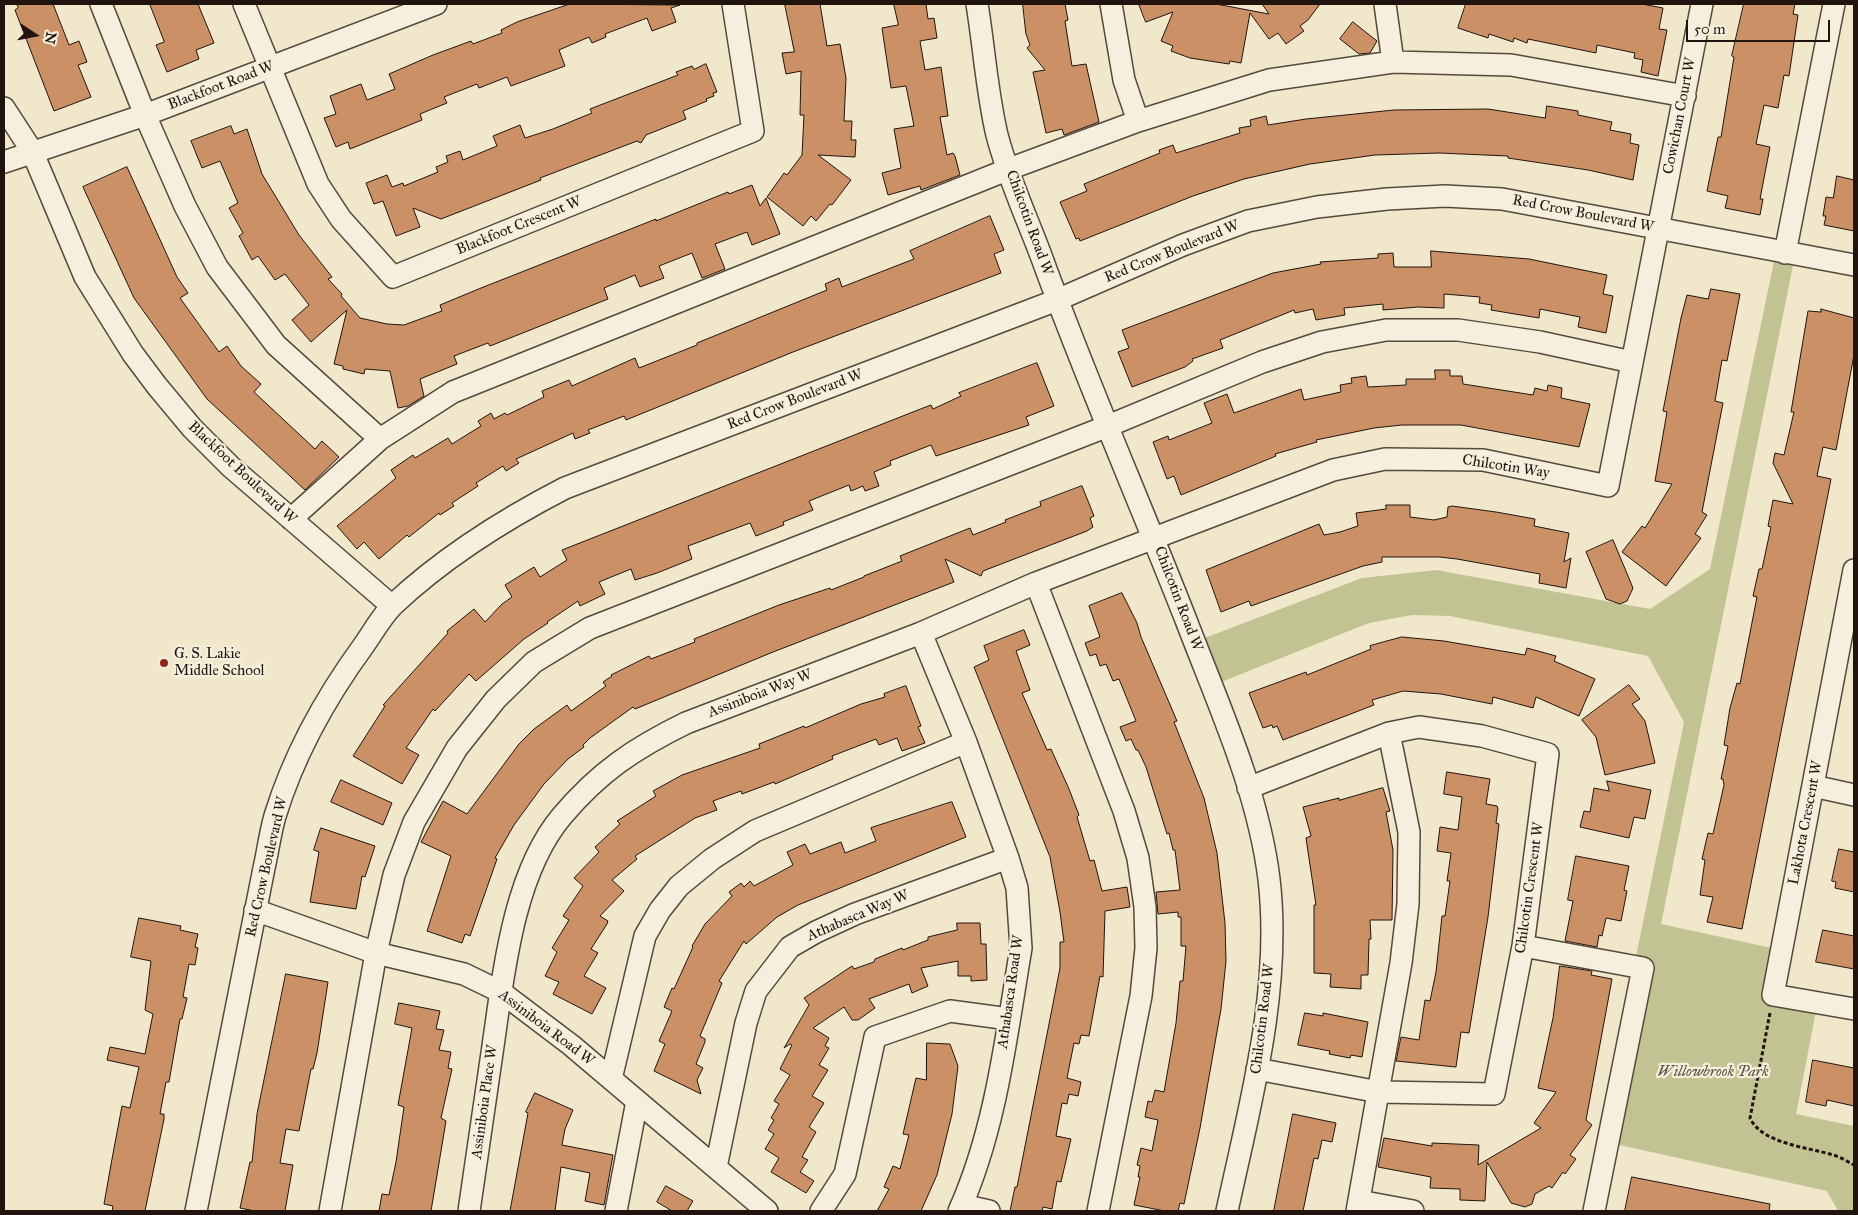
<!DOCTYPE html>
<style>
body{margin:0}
#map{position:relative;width:1858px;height:1215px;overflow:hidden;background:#f1e7cb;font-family:"IM FELL Great Primer",serif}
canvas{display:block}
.frame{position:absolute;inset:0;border:5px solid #21140f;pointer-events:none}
.north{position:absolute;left:10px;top:10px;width:50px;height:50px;-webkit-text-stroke:4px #f6efdd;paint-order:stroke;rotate:101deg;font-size:14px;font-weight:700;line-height:20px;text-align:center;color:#21140f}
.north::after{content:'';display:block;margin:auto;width:18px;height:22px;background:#21140f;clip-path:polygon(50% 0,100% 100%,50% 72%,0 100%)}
.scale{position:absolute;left:1686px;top:20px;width:144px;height:22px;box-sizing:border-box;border:2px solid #21140f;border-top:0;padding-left:6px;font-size:15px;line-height:18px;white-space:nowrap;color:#21140f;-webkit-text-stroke:4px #f6efdd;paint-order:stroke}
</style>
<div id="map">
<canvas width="1858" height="1215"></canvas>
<div class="frame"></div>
<div class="north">N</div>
<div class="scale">50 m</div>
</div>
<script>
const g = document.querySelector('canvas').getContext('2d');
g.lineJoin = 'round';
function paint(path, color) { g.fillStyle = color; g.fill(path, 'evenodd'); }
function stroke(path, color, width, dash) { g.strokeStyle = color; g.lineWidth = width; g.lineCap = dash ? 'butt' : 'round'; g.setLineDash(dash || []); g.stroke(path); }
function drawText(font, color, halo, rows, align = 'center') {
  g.font = font + ' "IM FELL Great Primer",serif'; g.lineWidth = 4.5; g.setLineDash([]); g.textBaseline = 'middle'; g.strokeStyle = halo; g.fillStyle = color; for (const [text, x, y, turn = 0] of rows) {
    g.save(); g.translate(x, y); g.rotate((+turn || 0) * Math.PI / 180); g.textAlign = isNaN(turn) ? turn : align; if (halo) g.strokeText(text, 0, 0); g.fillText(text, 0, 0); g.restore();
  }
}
paint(new Path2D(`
 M1776,252L1795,255L1661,924L1781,950L1773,995L1818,1001L1796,1114L1854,1126V1211H1838L1827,1191L1606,1142L1634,966L1684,722L1648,656L1450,616L1412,615L1369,623L1211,686L1194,642L1362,578L1436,570L1650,609L1710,569Z`), '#c2c392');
const building = new Path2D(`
 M17,4H53L69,45L79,41L87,62L78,65L91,97L54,111L15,10L18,8Z
 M150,4H198L214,43L196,50L199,59L167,72L156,45L164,42Z
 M570,4L680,5L671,8L676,22L652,31L647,18L605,34L606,37L592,43L589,37L559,50L565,66L511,86L507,77L479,88L477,84L444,97L447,103L420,114L422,120L350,149L348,142L336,147L324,118L336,114L330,96L361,84L367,100L395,89L389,74L433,55L471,41L473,44L502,33L501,30L517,22Z
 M785,4H820L827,46L840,44L846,78L844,121H852L851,140H856L855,157L818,155L851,180L832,205L830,204L816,221L811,216L803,226L767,197L784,173L787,175L802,155L804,115H800L801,71L786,74L782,53L794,52Z
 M894,4H926L928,19L934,18L937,38L920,41L925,70L941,67L948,116L940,117L947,155L953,153L955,156L960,175L921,190L920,186L888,195L882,173L901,168L894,129L914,126L906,86L891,88L882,28L898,25Z
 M1023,4H1065L1068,20L1065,21L1072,66L1086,64L1099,122L1064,135L1062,129L1046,133L1033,72L1045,70L1027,48L1030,45L1026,34Z
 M1139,4H1216L1269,14L1262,4H1320L1308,20L1300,26L1304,31L1286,44L1278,33L1269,39L1250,13L1241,63L1230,61L1229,64L1190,58L1171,51L1173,46L1161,41L1173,12L1146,22Z
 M1466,4H1642L1663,8L1659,29L1667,30L1658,76L1641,72L1643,60L1634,58L1635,53L1597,45L1596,53L1528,39L1527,43L1514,38L1513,42L1489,34L1488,38L1458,28Z
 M1744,4H1795L1793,14L1798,15L1789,76L1784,75L1778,108L1764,105L1756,144L1770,147L1760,199H1763L1760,215L1725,208L1728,196L1707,191L1718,137H1721L1734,57L1732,56Z
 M1353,22L1377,41L1370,53L1359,54L1340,39Z
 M706,64L717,92L713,93L714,96L706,99L707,101L683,111L686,119L646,135L641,143L637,141L540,178L541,180L441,219L413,208L420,227L396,236L383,201L374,204L366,183L387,175L392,187L403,183L404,186L438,172L436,167L448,162L446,156L460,151L463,160L497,146L493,136L520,125L525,138L553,129L592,113L590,109L678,75L676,72L692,66L694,69Z
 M1547,106L1578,111V115L1612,122L1610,130L1631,134L1630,143L1639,145L1633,180L1588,170L1508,158V156L1439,153L1375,155L1310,164L1244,179L1193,196L1080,241L1079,238L1076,239L1060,202L1087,191L1084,184L1160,153L1159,150L1173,145L1176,153L1240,133L1239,128L1251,126L1250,120L1266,116L1268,125L1306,119L1394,110L1488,109L1545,118Z
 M231,126L234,134L247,129L262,174L299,235L332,277L328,279L342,294L341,296L360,318L387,324L404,325L442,311L440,305L481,288L656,219V221L728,192L729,194L752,185L760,206L766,198L780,234L752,245L747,232L715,244L725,269L702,278L692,253L659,266L664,278L640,287L635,275L604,288L608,299L490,346L488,343L454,356L457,364L420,379L424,396L408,406L398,408L390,371L365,369L364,374L343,369V366L334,364L347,310L311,342L292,320L309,305L285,274L275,280L258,256L252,260L239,236L243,233L229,208L238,203L220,161L202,168L191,141Z
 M127,167L177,277L188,293L180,298L219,352L227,346L241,366L261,384L254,392L315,449L322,441L339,457L305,490L207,399L134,298L83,187Z
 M1837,176L1854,180V231L1824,225L1826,216H1823L1826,197L1833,198Z
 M990,216L1004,250L994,254L1001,273L793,352L626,420L624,416L588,430L590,433L575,439L573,433L516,459L519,463L506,471L503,466L476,483L478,486L452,503L454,506L440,515L439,513L409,537L407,535L379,559L364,542L357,549L337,526L396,478L391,470L413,455L415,458L448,438L452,444L481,426L478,421L491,413L494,419L505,413L507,415L544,397L542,391L569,380L572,386L635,358L639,368L697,345V343L827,290L825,284L839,278L842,287L914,259L910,251Z
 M1431,251L1529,259L1607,275L1603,294L1613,296L1606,333L1578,327L1580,317L1540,309L1539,318L1491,310L1492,305L1479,303L1480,297L1444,294V308L1418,307L1383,310V304L1344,308L1345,315L1316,320L1313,309L1295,313L1294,310L1220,340L1223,348L1192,359L1193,361L1185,367L1132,387L1118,352L1129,348L1122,330L1273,273L1321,264L1320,262L1378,258V254L1393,253L1394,267H1431Z
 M1711,289L1740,294L1727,361L1722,360L1715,401L1723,403L1702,512L1707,515L1695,534L1701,538L1666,586L1622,552L1642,526L1645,528L1672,484L1655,481L1667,412L1663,411L1681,318L1687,295L1708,299Z
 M1821,309L1854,318V355L1836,450L1823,447L1817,476L1831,479L1742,929L1707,922L1713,897L1700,895L1705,860L1702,859L1708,833L1713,834L1724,785L1723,779H1721L1728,746L1724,745L1730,708L1737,683L1740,684L1748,643L1757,597L1753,596L1759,569H1762L1771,527L1768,526L1773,500L1793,504L1773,463L1775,453L1784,455L1794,412H1791L1808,311L1821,312Z
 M1037,363L1054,406L1026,417L1029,425L936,456L931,445L890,461L891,465L874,472L879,486L865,491L863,486L851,491L849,485L809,501L813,510L783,522L784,525L756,536L750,523L688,546L692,559L657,573L635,580L631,569L599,582L605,594L580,606L578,601L547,622L548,623L524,639L476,681L469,674L435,711L433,709L406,748L419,755L402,784L353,756L385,706L383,705L448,633L447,631L474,609L485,622L502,604L512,597L505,585L534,567L540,577L567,560L562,550L918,410L931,405L933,409L961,396L959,393Z
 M1435,370H1450V376H1462L1463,384L1533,395L1535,388L1547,391L1548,385L1562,388L1561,398L1590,404L1579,447L1461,425H1402L1374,428L1316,440L1317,442L1275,454L1276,456L1181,495L1174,476L1167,479L1153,442L1168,436L1169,440L1212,423L1204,403L1227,394L1234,413L1301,389L1304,400L1341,392L1340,385L1352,383L1351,378L1366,376L1368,387L1406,385V379H1435Z
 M1082,486L1094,516L1090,518L1093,527L1087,531L983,571L981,576L945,559L954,582L773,652L635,709L633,707L590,738L583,745L584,747L568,759L544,784L514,825L495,858L497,859L470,936L465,934L462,943L427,931L451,856L421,842L443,801L467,814L519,744L534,729L567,705L571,711L606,686L603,682L612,676L611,675L649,656L651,659L695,642L694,639L779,605L830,588L831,590L864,577V576L902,561L900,556L970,528L973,535L1006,522L1005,520L1041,506L1040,502Z
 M1386,505H1410V517L1434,520L1447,517L1448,507L1452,506L1496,512L1535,519L1534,526L1569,533L1564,562L1571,558L1566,588L1539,583L1540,574L1457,559L1439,557H1382V562L1363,566L1251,606L1249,601L1221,612L1206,570L1319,524L1324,535L1340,532L1358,526L1356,513L1386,509Z
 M1613,540L1633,588L1627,601L1620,604L1606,599L1586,552Z
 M1122,593L1137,623L1141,637L1177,721L1174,722L1204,798L1217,853L1225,923L1226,961L1221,1009L1200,1128L1184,1204L1180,1203L1178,1211H1165L1134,1205L1140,1177H1138L1140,1166L1137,1165L1141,1148L1152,1151L1158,1120L1145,1117L1148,1101L1152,1102L1155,1090L1164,1092L1176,1023L1180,981H1183L1186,946H1181V917H1178V912L1158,914L1156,892L1180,890L1175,850H1173L1169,833L1167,834L1146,767L1138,750H1136L1131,739L1126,741L1120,727L1136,721L1119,679L1113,681L1106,664L1100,666L1096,654L1090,656L1085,643L1100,637L1089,606Z
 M1024,630L1030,645L1016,651L1030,690L1022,693L1047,750L1051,749L1069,789L1079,815L1077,817L1090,861L1094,860L1102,891L1127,887L1130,907L1105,911L1103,977L1100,976L1089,1036L1081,1035L1079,1044L1074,1043L1067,1078L1081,1082L1078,1096L1069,1094L1067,1104L1062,1103L1056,1136L1071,1139L1061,1182L1057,1181L1052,1209L1043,1207L1042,1211H1010L1015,1187H1017L1060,968V942H1064L1060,912L1050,857L974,667L989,660L984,646Z
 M1402,637L1444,641L1525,655L1527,648L1556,656L1554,661L1595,679L1579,716L1536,697L1533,708L1493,697L1492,704L1441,694L1403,691L1372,700L1374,705L1283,740L1277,726L1273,728L1272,725L1263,728L1249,693L1306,672L1307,675L1371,649L1370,646Z
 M1629,685L1640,699L1632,704L1645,721L1655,763L1605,775L1596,737L1582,720Z
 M906,686L921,726L918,727L925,743L902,751L897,738L879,745L876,739L832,756L833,759L775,784L774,782L742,794L741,791L713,801L717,810L695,818L635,856L637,859L612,880L624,891L600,916L608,921L607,924L591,949L598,953L584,976L606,988L592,1014L553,994L559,982L545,976L557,952L552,948L569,920L563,916L583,886L574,878L599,852L595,847L620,824L617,821L656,796L653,791L682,775L760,748L759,744L804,726L805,728L861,704L885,697L884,694Z
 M1447,772L1490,779L1486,804L1497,806L1498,809L1496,823L1499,824L1488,917L1469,1033L1461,1032L1456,1067L1396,1061L1401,1037L1419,1040L1425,1000L1430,1001L1436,972L1442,916H1445L1450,881H1447L1451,853L1437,851L1440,827L1458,830L1462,797L1444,794Z
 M341,780L392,803L383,825L331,802Z
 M1607,781L1651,790L1645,819L1634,817L1629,838L1580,827L1584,811L1590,812L1594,788L1609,791Z
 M1383,788L1390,811L1386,812L1393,850L1392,920H1370L1371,939H1369L1368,975H1361V989L1330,987L1331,974L1314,973V905H1316L1306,838L1311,836L1303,807L1339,798V800Z
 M952,802L966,837L798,905L777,917L746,944L744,941L719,981L722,983L700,1036L705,1039V1042L696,1064L703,1068L697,1080L701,1094L654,1071L665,1044L659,1041L672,1011L664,1007L672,988L674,989L693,947L692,946L705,924L732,896L729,892L741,883L744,887L750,881L754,886L793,865L787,852L805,844L810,854L841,842L845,853L876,841L871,828Z
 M321,828L375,846L365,877L362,876L356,909L310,902L319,852L314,850Z
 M1839,849L1854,852V892L1835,888L1836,882L1832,881Z
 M1576,856L1629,866L1624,890L1627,891L1621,921L1606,918L1602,936L1599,935L1597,947L1565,941L1573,901L1568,900Z
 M139,918L181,926L180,930L198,934L195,947L198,948L195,965L189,964L183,997L187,998L182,1019H180L169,1082H166L160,1114H164V1119L145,1211H112L113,1206L104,1204L112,1159L122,1106L130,1108L139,1067L107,1060L110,1047L145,1054L153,1014L145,1010L151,961L131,957Z
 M957,923H980L981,944H986L987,980L971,981V976H958V961L921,968L928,986L912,993L909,984L869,999L875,1008L858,1020H852L844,1007L813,1028L829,1038L825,1046L829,1048L819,1065L828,1070L812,1096L824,1103L809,1127L816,1132L802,1157L808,1160L800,1172L814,1181L806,1193L771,1172L779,1158L765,1149L774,1134L768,1130L774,1120L771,1118L779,1104L774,1101L790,1075L780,1069L792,1045L790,1044L784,1048L809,1005L804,998L852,966L854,969L874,962L875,959L902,948L903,950L928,940V937L957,930Z
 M1823,930L1854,936V969L1816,962Z
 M1560,966L1592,971L1591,975L1612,979L1586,1120L1592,1125L1570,1155L1576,1159L1565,1174L1563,1172L1552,1188L1549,1186L1535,1194L1532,1204L1525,1207L1511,1203L1487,1162L1485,1201L1460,1200V1189L1430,1188L1431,1177L1378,1167L1384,1138L1432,1146V1143L1479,1145L1478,1165L1541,1128L1534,1123L1556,1092L1538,1088L1553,1018Z
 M286,974L328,982L317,1053L313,1069H311L299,1131L286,1129L280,1163L293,1165L285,1211H255L240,1208L250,1162H252L257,1114Z
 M399,1003L440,1011L436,1029L444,1030L439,1050L451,1052L448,1068L452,1069L441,1118L446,1121L431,1211H379L382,1194L389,1195L396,1162L404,1107L398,1105L412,1028L395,1024Z
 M1305,1013L1323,1016V1013L1368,1022L1362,1057L1351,1055L1350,1058L1329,1054L1330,1051L1298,1045Z
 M927,1043L950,1044L958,1066L952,1114L937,1175L921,1211H877L889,1189L884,1187L893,1166L900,1169L909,1135L903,1134L916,1078L926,1080Z
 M1813,1060L1854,1068V1106L1827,1100L1826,1106L1806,1102Z
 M535,1093L573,1110L565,1129L562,1145L613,1155L604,1205L585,1201L590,1173L561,1167L555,1211H510L528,1113L526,1112Z
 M1293,1114L1336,1123L1332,1142L1322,1140L1318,1159L1314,1158L1303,1211H1274Z
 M1632,1177L1770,1204L1769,1211H1625Z
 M666,1186L693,1201L687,1211H672L657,1202Z`);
paint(building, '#cc9067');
stroke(building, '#21140f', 1);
const minor = new Path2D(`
 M101,4L145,115L185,206L217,267L276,345L380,439
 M244,4L318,184L341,219L393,277L753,131L733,4
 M977,4C984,47 987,93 997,135C1008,178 1028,220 1043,261C1087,382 1139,500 1186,620C1218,704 1258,790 1269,879C1282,990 1250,1104 1227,1211
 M1111,4L1124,80L1138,121
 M1385,4L1393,62
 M4,108L32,151L85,277L133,354L157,386L192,428L231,467L392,606
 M4,162L145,115L436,4
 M1785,253L1834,4
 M291,519L380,439L453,392L1009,169L1138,121L1269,80L1393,62L1511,65L1685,96
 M1854,570L1773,995L1854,1009
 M1036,583L1124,811L1138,858L1145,907L1146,948L1141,996L1098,1211
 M921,633L966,742L1008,858L1017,888L1021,948C1006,1037 996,1129 959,1211
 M1813,786L1854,795
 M1248,788L1389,733L1419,727L1482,736L1548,754L1523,946L1494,1094L1379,1092L1257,1069
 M255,910L376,953L464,974L501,992L571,1045L767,1211
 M1523,946L1643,968L1594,1211
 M611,1079L645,936L660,910L679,886L712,859L755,831L966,742
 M716,1167L746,1023L756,991L790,947L816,932L855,914L1008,858
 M1359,1201L1413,1211
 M962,1205L989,1211
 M196,1211L264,868C268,851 270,833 275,816C294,754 326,697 364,645C373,632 382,616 393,605C444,557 503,520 565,488L1057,300L1183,245L1248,221L1317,207L1387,199L1445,196L1502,199L1854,265
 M330,1211L376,953L394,875L414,822L457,748L496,699L534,662L590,628L1108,426L1262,362L1322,342L1386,330H1458L1540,342L1632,362
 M469,1211C477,1159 484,1106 492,1053C503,979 512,875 562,816C599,772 635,748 686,723L921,633L1036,583L1333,470L1385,459L1483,460L1608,486L1702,4
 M616,1211L637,1101
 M821,1211L845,1174L875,1037L950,1011L1009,1019
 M1357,1211L1401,963L1408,904L1409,832L1389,733`);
stroke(minor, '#55493e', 24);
stroke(new Path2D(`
 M1770,1013L1750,1118C1762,1144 1808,1147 1833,1155C1841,1157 1848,1162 1854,1165`), '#21140f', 3, [4, 2.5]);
stroke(minor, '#f6efdd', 21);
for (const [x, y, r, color] of [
 [164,663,5,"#8f2418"]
]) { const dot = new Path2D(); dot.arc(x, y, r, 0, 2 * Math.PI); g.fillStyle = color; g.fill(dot); stroke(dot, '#f6efdd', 2); }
drawText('15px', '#21140f', '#f6efdd', [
 ["Blackfoot Road W",221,86,-21],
 ["Cowichan Court W",1680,116,-79],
 ["Red Crow Boulevard W",1583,214,11],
 ["Chilcotin Road W",1029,223,70],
 ["Blackfoot Crescent W",519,226,-22],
 ["Red Crow Boulevard W",1172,252,-22],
 ["Red Crow Boulevard W",795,400,-21],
 ["Chilcotin Way",1506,467,9],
 ["Blackfoot Boulevard W",242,473,43],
 ["Chilcotin Road W",1178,599,69],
 ["Assiniboia Way W",760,694,-21],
 ["Lakhota Crescent W",1806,823,-79],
 ["Red Crow Boulevard W",267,867,-77],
 ["Chilcotin Crescent W",1530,888,-82],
 ["Athabasca Way W",858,916,-23],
 ["Athabasca Road W",1011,992,-82],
 ["Chilcotin Road W",1263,1019,-83],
 ["Assiniboia Road W",546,1028,37],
 ["Assiniboia Place W",485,1102,-82]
]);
drawText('15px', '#21140f', '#f6efdd', [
 ["G. S. Lakie",174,654],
 ["Middle School",174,671]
], 'left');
drawText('italic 15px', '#59513d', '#f6efdd', [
 ["Willowbrook Park",1713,1072]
]);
</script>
